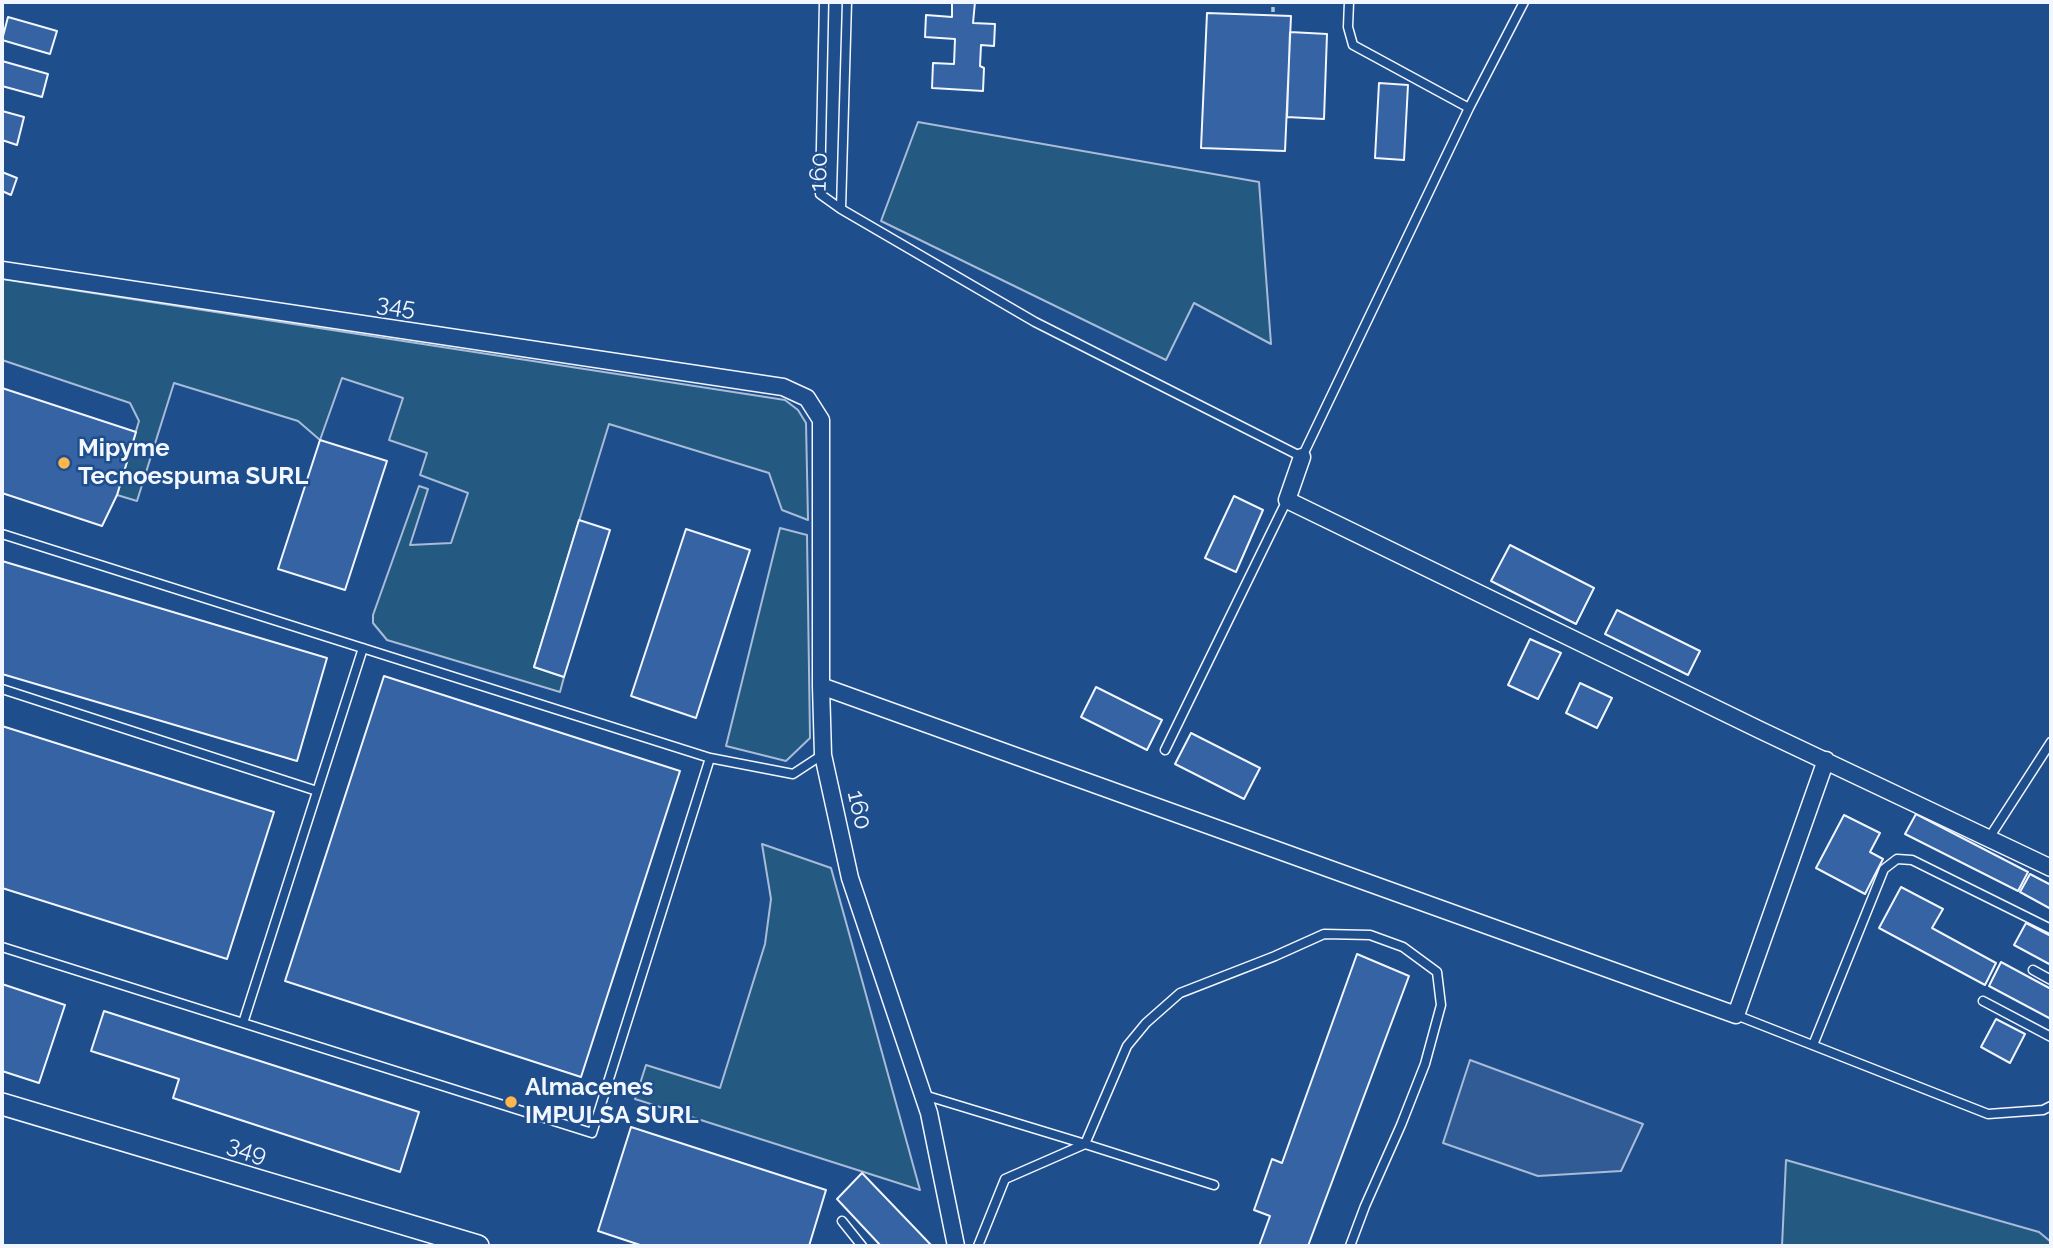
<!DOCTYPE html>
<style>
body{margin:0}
#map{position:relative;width:2053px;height:1248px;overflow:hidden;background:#1f4e8c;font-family:Raleway,sans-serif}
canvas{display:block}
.frame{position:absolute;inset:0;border:4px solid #f2f6ff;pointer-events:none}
</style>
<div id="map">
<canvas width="2053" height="1248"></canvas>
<div class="frame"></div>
</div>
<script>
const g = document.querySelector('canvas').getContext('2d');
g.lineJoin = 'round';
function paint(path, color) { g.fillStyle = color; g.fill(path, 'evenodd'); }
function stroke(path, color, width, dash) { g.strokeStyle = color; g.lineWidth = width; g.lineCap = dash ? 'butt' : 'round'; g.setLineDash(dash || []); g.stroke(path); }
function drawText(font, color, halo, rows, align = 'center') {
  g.font = font + ' Raleway,sans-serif'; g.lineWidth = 5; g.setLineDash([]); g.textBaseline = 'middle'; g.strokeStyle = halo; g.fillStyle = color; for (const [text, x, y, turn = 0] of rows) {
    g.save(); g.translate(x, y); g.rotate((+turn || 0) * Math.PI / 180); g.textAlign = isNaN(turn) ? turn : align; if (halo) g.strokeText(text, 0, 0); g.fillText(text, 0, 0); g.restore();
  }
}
const green = new Path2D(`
 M918,122L1259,182L1271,344L1194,303L1166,360L881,221Z
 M2,279L785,400L798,410L806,423L808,520L782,510L769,473L609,424L534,667L564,677L560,692L387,640L373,623V615L419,486L428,489L410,545L451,543L468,493L420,475L427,453L389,440L403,398L342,378L320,440L298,421L174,383L137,501L117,495L139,421L130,403L2,360Z
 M780,528L807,535L810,738L786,761L726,746Z
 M762,844L831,868L920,1190L635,1099L646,1065L720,1088L765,944L771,899Z
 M1786,1160L2039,1232L2051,1242V1246H1782Z`);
paint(green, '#245a82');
stroke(green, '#a8bbd7', 2);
const parking = new Path2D(`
 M1470,1060L1643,1124L1621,1171L1538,1176L1443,1143Z`);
paint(parking, '#305b95');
stroke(parking, '#a8bbd7', 2);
const building = new Path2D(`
 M952,2H975L973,23L995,24L994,46L981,45L980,66L984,68L983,91L932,88L933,63L954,64L955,39L925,37L926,15L952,17Z
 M1207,13L1291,16L1285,151L1201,148Z
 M8,17L57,31L50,54L2,40Z
 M1290,32L1327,34L1324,119L1287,117Z
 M2,61L48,74L42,97L2,86Z
 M1379,83L1408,85L1404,160L1375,158Z
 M2,111L24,117L17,145L2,140Z
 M2,172L17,178L11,195L2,191Z
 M2,388L136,432L117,495L102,526L2,493Z
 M320,440L387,461L345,590L278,569Z
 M1234,496L1263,510L1236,572L1205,558Z
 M579,520L610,530L564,677L534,667Z
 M686,529L750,550L696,718L631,696Z
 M1510,545L1594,588L1576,624L1491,581Z
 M2,561L327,658L297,761L2,674Z
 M1617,610L1700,651L1688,675L1605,634Z
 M1530,639L1561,653L1538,699L1508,685Z
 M384,676L680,771L581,1077L285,981Z
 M1580,683L1612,698L1597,728L1566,713Z
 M1096,687L1162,720L1147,750L1081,717Z
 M2,726L274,812L227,959L2,888Z
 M1191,733L1260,768L1244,799L1175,764Z
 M1916,814L2028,872L2018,891L1905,834Z
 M1844,815L1880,833L1870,852L1883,859L1865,894L1816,868Z
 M2030,874L2051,885V909L2020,892Z
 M1901,887L1943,909L1932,928L1996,963L1985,985L1879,928Z
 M2026,923L2051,936V965L2014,945Z
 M1357,954L1409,976L1308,1246H1259L1270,1216L1254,1210L1272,1159L1282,1163Z
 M2001,962L2051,989V1019L1989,986Z
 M2,984L65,1005L39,1083L2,1071Z
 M104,1011L419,1112L400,1172L173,1098L179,1079L91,1051Z
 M1996,1019L2025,1034L2010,1063L1981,1047Z
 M631,1127L826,1190L809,1246H643L598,1231Z
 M862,1173L932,1246H881L837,1199Z`);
paint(building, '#3563a3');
stroke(building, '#f2f6ff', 2);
const service = new Path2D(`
 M824,2L820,194L841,209L1035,322L1302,457L1469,108L1524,2
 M1349,2L1348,27L1353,45L1469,108
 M841,209L847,2
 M2,534L710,758L592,1133L2,947
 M2,689L317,791
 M1165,750L1287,500
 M710,758L793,774L822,755
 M1989,838L2051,742
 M2033,970L2051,980
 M1983,1001L2051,1037
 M1736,1015L1988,1114L2043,1110L2051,1106
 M243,1023L363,648
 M1813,1045L1884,869L1897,859L1912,860L2051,929
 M924,1095L1085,1144L1214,1185
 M842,1221L862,1246
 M978,1246L1005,1179L1085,1144L1127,1046L1146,1023L1180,993L1275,956L1324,934L1370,935L1403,947L1437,972L1441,1005L1425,1064L1401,1125L1365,1206L1350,1246`);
const minor = new Path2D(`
 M2,270L783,387L807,398L821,420V686L823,755L850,878L929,1113L956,1246
 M1302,457L1287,500L1760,730L2051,868
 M821,686L1736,1015L1826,760`);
const tertiary = new Path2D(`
 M2,1104L478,1246`);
stroke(service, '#f2f6ff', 11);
stroke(minor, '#f2f6ff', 19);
stroke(tertiary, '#f2f6ff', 24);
stroke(new Path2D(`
 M1273,12V2`), '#b3c4dc', 3.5, [5, 3.5]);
stroke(service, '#1f4e8c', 8);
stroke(minor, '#1f4e8c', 16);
stroke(tertiary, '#1f4e8c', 21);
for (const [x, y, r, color] of [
 [64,463,7,"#ffb74d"],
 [511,1102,7,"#ffb74d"]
]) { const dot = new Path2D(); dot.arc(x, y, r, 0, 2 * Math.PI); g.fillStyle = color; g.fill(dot); stroke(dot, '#1f4e8c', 2.5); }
drawText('24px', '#f2f6ff', '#1f4e8c', [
 ["160",819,172,-88],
 ["345",396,306,8],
 ["160",859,810,77],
 ["349",247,1150,17]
]);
drawText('bold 24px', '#f2f6ff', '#1f4e8c', [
 ["Mipyme",78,449],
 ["Tecnoespuma SURL",78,477],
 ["Almacenes",525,1088],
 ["IMPULSA SURL",525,1116]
], 'left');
</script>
